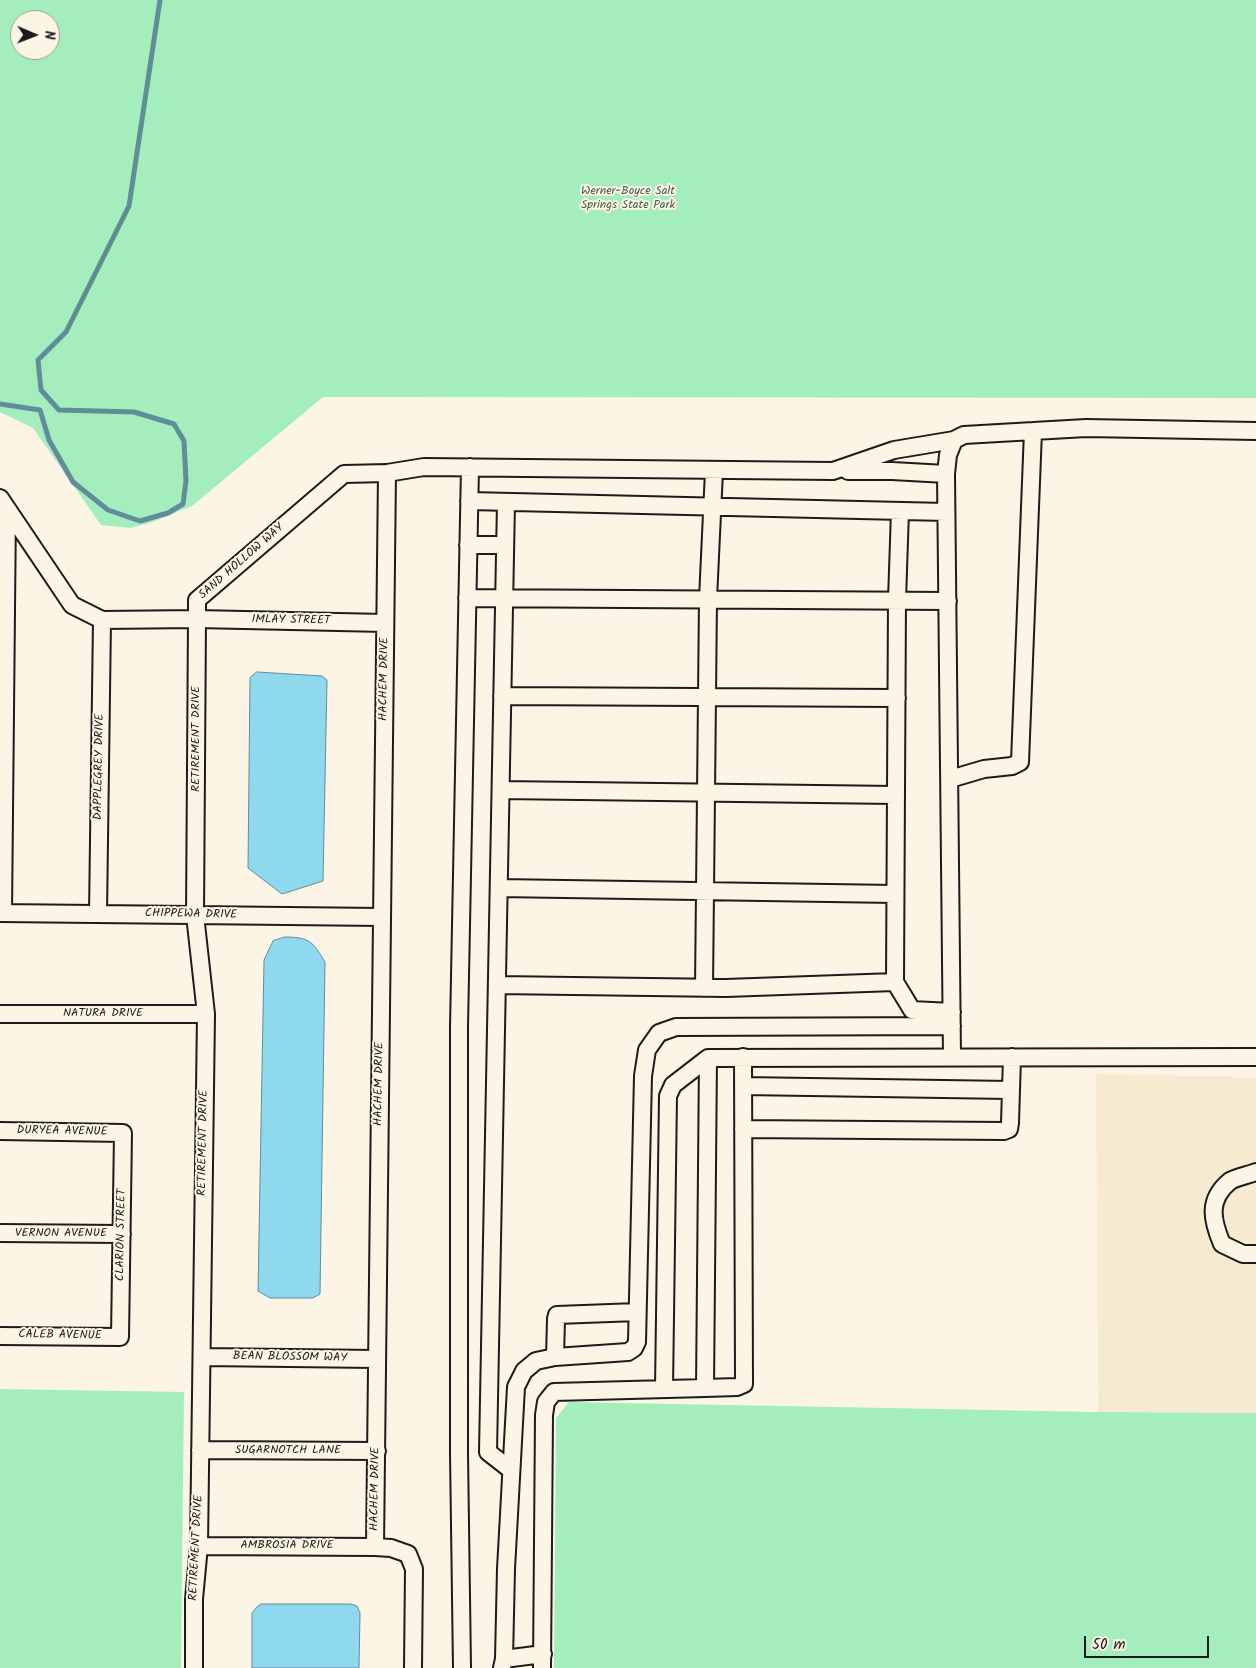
<!DOCTYPE html>
<style>
body{margin:0}
#map{position:relative;width:1256px;height:1668px;overflow:hidden;background:#fcf5e5;font-family:Kalam,sans-serif}
canvas{display:block}
.north{position:absolute;left:10px;top:10px;width:50px;height:50px;box-sizing:border-box;background:#fcf5e5;border:1px solid #a29e95;border-radius:50%;rotate:91deg;font-size:14px;font-weight:700;line-height:20px;text-align:center;color:#1c1c1c}
.north::after{content:'';display:block;margin:auto;width:18px;height:22px;background:#1c1c1c;clip-path:polygon(50% 0,100% 100%,50% 72%,0 100%)}
.scale{position:absolute;left:1084px;top:1636px;width:125px;height:22px;box-sizing:border-box;border:2px solid #1c1c1c;border-top:0;padding-left:6px;font-size:15px;line-height:18px;white-space:nowrap;color:#1c1c1c;-webkit-text-stroke:4px #fcf5e5;paint-order:stroke}
</style>
<div id="map">
<canvas width="1256" height="1668"></canvas>
<div class="north">N</div>
<div class="scale">50 m</div>
</div>
<script>
const g = document.querySelector('canvas').getContext('2d');
g.lineJoin = 'round';
function paint(path, color) { g.fillStyle = color; g.fill(path, 'evenodd'); }
function stroke(path, color, width, dash) { g.strokeStyle = color; g.lineWidth = width; g.lineCap = dash ? 'butt' : 'round'; g.setLineDash(dash || []); g.stroke(path); }
function drawText(font, color, halo, rows, align = 'center') {
  g.font = font + ' Kalam,sans-serif'; g.lineWidth = 4; g.setLineDash([]); g.textBaseline = 'middle'; g.strokeStyle = halo; g.fillStyle = color; for (const [text, x, y, turn = 0] of rows) {
    g.save(); g.translate(x, y); g.rotate((+turn || 0) * Math.PI / 180); g.textAlign = isNaN(turn) ? turn : align; if (halo) g.strokeText(text, 0, 0); g.fillText(text, 0, 0); g.restore();
  }
}
paint(new Path2D(`
 M1096,1074L1256,1077V1413L1098,1412Z`), '#f6ead0');
paint(new Path2D(`
 M0,0H1256V398L323,397L192,506L150,523L130,528L101,525L33,428L0,412ZM20,20H50V50H20Z
 M0,1389L184,1392L181,1668H0Z
 M569,1402L1098,1412L1256,1413V1668H554L556,1418Z`), '#a4eebd');
const water = new Path2D(`
 M257,672L322,676L327,680L323,881L282,894L248,868L250,678Z
 M285,937C310,937 313,942 325,962L320,1294L313,1298H270L258,1291L264,960L273,941Z
 M261,1604H351L357,1606L360,1613L359,1668H252V1613L257,1607Z`);
paint(water, '#8ed9ee');
stroke(water, '#608d9a', 1);
stroke(new Path2D(`
 M0,404L40,410L49,440L73,482L108,510L140,521L168,513L183,504L186,481L184,441L174,424L134,412L59,410L41,390L38,360L66,332L129,206L160,0`), '#608d9a', 5);
const minor = new Path2D(`
 M848,471H892L946,474
 M0,498L72,605L102,620L197,619V600L344,474L387,473L424,467L833,471L894,450L954,440
 M469,501L946,512
 M506,502L488,1452L511,1470
 M900,511L897,600L895,982L912,1010L952,1012
 M468,545H505
 M467,598L948,601
 M502,696L897,698
 M950,779L984,769L1012,766L1020,762L1033,431
 M501,790L896,795
 M499,888L895,894
 M0,913L382,917
 M3,913L7,510
 M98,914L102,620
 M497,985L726,988L895,982
 M704,988L708,599L714,471
 M0,1014H206
 M952,1057L946,474L948,455L954,440L964,435L1086,428L1256,431
 M743,1086L1010,1090
 M743,1129L1004,1131L1009,1129L1010,1123L1012,1057
 M0,1131L123,1133L120,1337L0,1336
 M1256,1172C1248,1175 1237,1177 1230,1181C1207,1200 1212,1220 1222,1244L1243,1254H1256
 M0,1233L122,1234
 M202,1357L377,1359
 M555,1357L556,1319L557,1315L637,1312
 M705,1388L737,1387L744,1384L743,1057
 M664,1389L668,1096L673,1085L708,1058
 M200,1450L377,1451
 M199,1546L375,1547L391,1548L408,1554L414,1569L413,1668
 M375,1547L387,473
 M504,1659L506,1569L516,1387L524,1371L536,1361L555,1357L628,1352L634,1348L637,1342L643,1076L647,1050L659,1033L676,1027L952,1026
 M194,1668V1599L199,1546L206,1014L195,915L197,619L385,623
 M462,1668L459,1453V1027L470,467
 M502,1668L504,1659L543,1654
 M542,1668L544,1415L546,1402L554,1392L705,1388L708,1058L1256,1057`);
stroke(minor, '#1c1c1c', 20);
stroke(minor, '#fcf5e5', 16);
drawText('12px', '#455b4c', '#fcf5e5', [
 ["Werner-Boyce Salt",628,192],
 ["Springs State Park",628,206]
]);
drawText('12px', '#1c1c1c', '#fcf5e5', [
 ["SAND HOLLOW WAY",242,562,-41],
 ["IMLAY STREET",291,621,1],
 ["HACHEM DRIVE",385,679,-89],
 ["RETIREMENT DRIVE",197,739,-90],
 ["DAPPLEGREY DRIVE",100,767,-89],
 ["CHIPPEWA DRIVE",191,915,1],
 ["NATURA DRIVE",103,1014],
 ["HACHEM DRIVE",380,1084,-89],
 ["DURYEA AVENUE",62,1132,1],
 ["RETIREMENT DRIVE",204,1143,-89],
 ["VERNON AVENUE",61,1234],
 ["CLARION STREET",122,1235,-89],
 ["CALEB AVENUE",60,1336,1],
 ["BEAN BLOSSOM WAY",290,1358,1],
 ["SUGARNOTCH LANE",288,1451],
 ["HACHEM DRIVE",376,1489,-89],
 ["AMBROSIA DRIVE",287,1546],
 ["RETIREMENT DRIVE",197,1548,-87]
]);
</script>
